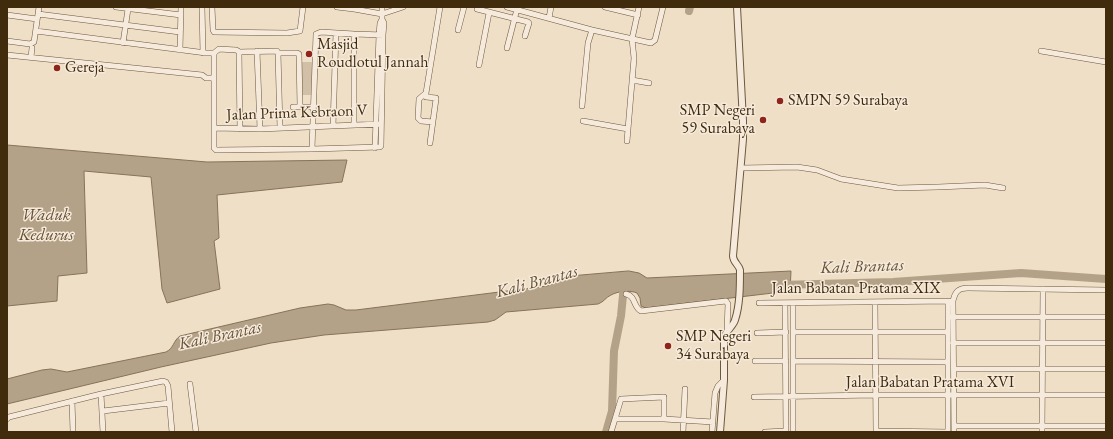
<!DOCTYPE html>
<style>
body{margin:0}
#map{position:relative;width:1113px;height:439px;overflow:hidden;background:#efdfc7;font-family:"EB Garamond",serif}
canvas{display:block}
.frame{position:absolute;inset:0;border:8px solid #412b0d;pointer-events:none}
</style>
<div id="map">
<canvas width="1113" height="439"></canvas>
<div class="frame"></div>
</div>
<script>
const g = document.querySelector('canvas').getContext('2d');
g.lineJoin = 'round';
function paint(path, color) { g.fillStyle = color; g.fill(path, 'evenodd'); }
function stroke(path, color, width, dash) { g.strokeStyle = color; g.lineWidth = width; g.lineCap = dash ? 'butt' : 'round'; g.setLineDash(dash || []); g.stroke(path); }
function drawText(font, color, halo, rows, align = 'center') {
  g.font = font + ' "EB Garamond",serif'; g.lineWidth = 3; g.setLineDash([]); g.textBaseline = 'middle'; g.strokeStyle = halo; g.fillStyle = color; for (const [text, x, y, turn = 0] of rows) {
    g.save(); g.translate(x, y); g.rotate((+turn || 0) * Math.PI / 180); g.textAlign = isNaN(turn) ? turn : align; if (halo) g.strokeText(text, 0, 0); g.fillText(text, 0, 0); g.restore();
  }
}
paint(new Path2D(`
 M302,62H313L312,95H301Z`), '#d1c0a7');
const water = new Path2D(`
 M7,145L207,162L347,160L342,182L217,195L219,238L214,241L220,289L167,303L162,289L151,177L84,171L87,273L58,276L57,301L7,306Z
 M629,271L639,273L647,278L791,271L790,291L646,308L641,306L640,298L637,293C630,290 618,291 611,295C606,297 604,302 598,304L506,312L495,320L488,322L324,335L271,343L161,367L7,404V379L42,370L51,369L67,372L166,352C174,348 173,341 180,336L300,308L328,304L334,305L346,310H356L547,286L571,276Z`);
paint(water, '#b4a288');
stroke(water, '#867257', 1);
stroke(new Path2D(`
 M689,11L690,7
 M779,285L893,282L1021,273L1106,279
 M606,432L612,411L614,351L621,316L624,285`), '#b4a288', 8);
const minor = new Path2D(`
 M116,7L181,15
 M202,7L203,53
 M212,7L213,30L214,32L287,33L300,31L303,7
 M337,7L354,9L382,14L403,7
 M507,7L592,30L651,43L655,40L663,7
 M605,7L638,15
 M477,9L528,22L529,23L525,36
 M38,14L180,32
 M7,15L37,19
 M549,18L551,7
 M458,30L464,7
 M36,31L206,53H214L219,49L236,50L238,51L239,52
 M7,41L30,44L34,42L39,7
 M123,43L128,9
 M507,48L517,9
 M180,50L181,7
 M257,51L260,129
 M1041,51L1106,62
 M239,52L240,129
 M239,52L277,51L278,53
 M214,53V148L216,150L312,149L380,147L381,146L383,35L384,23L382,19V7
 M7,55L202,75L206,78H214
 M31,57L32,48
 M479,65L489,13
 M632,80L649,83
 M426,93L419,99L418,118L421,121L433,122
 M582,106L588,43L592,30
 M293,107H313
 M583,121L628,129
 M354,125V34
 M333,126L336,33
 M215,128L260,129L380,124
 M280,128L278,53H297L299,54L300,106
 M627,141L634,58L632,39L639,7
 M430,143L436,99V98L426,97V93L440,7
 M375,148L379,35L380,23L382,19
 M312,149L316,34L321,32L354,34L383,35
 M741,168L797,167L817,170L841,179L898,188L938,187L985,185L1003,188
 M626,294C636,296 633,307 641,311L726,301L728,304L727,331
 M875,302L876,432
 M948,302V432
 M759,303L953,301
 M785,303L786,432
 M793,303V432
 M948,317H1106
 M793,332H948
 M757,333L786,332
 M953,343H1106
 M755,361H786
 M793,361L948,362
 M954,369H1106
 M190,384L196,432
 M101,394L103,432
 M754,397L875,395H1106
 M72,401L73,432
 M103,411L169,403
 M7,419L9,417L101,394L163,381L166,382L168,386L172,432
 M615,419L621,399L664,397V419
 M954,426H1106
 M876,431L948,432
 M611,432L615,419H664L713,422
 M683,432L685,389
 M712,432L715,393L718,386L724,380
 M765,432L786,431
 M954,432L953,301C955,292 958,288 968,288L1106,290
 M1042,432L1043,289`);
const tertiary = new Path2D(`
 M720,432L724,380V339C725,331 733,327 735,320C740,305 740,286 740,270C739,265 733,262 733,256L743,139V121L737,7`);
stroke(minor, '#6c583c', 6);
stroke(tertiary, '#6c583c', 8);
stroke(minor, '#f5eadb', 5);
stroke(tertiary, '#f5eadb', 6);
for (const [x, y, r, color] of [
 [309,54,4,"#8f2418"],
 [57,68,4,"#8f2418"],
 [780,101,4,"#8f2418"],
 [763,120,4,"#8f2418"],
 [668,346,4,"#8f2418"]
]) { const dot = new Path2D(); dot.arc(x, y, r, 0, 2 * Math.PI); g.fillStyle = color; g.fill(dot); stroke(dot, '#f5eadb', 1.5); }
drawText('16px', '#412b0d', '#f5eadb', [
 ["Masjid",317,45],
 ["Roudlotul Jannah",317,63],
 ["Gereja",65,68],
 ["SMPN 59 Surabaya",788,101],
 ["SMP Negeri",755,111,"right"],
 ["59 Surabaya",755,129,"right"],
 ["SMP Negeri",676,337],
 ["34 Surabaya",676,355]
], 'left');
drawText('16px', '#412b0d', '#f5eadb', [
 ["Jalan Prima Kebraon V",297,113,-2],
 ["Jalan Babatan Pratama XIX",856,289],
 ["Jalan Babatan Pratama XVI",930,383]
]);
drawText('italic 17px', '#644f32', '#f5eadb', [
 ["Waduk",46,215],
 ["Kedurus",46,235],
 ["Kali Brantas",862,267,-2],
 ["Kali Brantas",537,282,-15],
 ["Kali Brantas",220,336,-12]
]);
</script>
